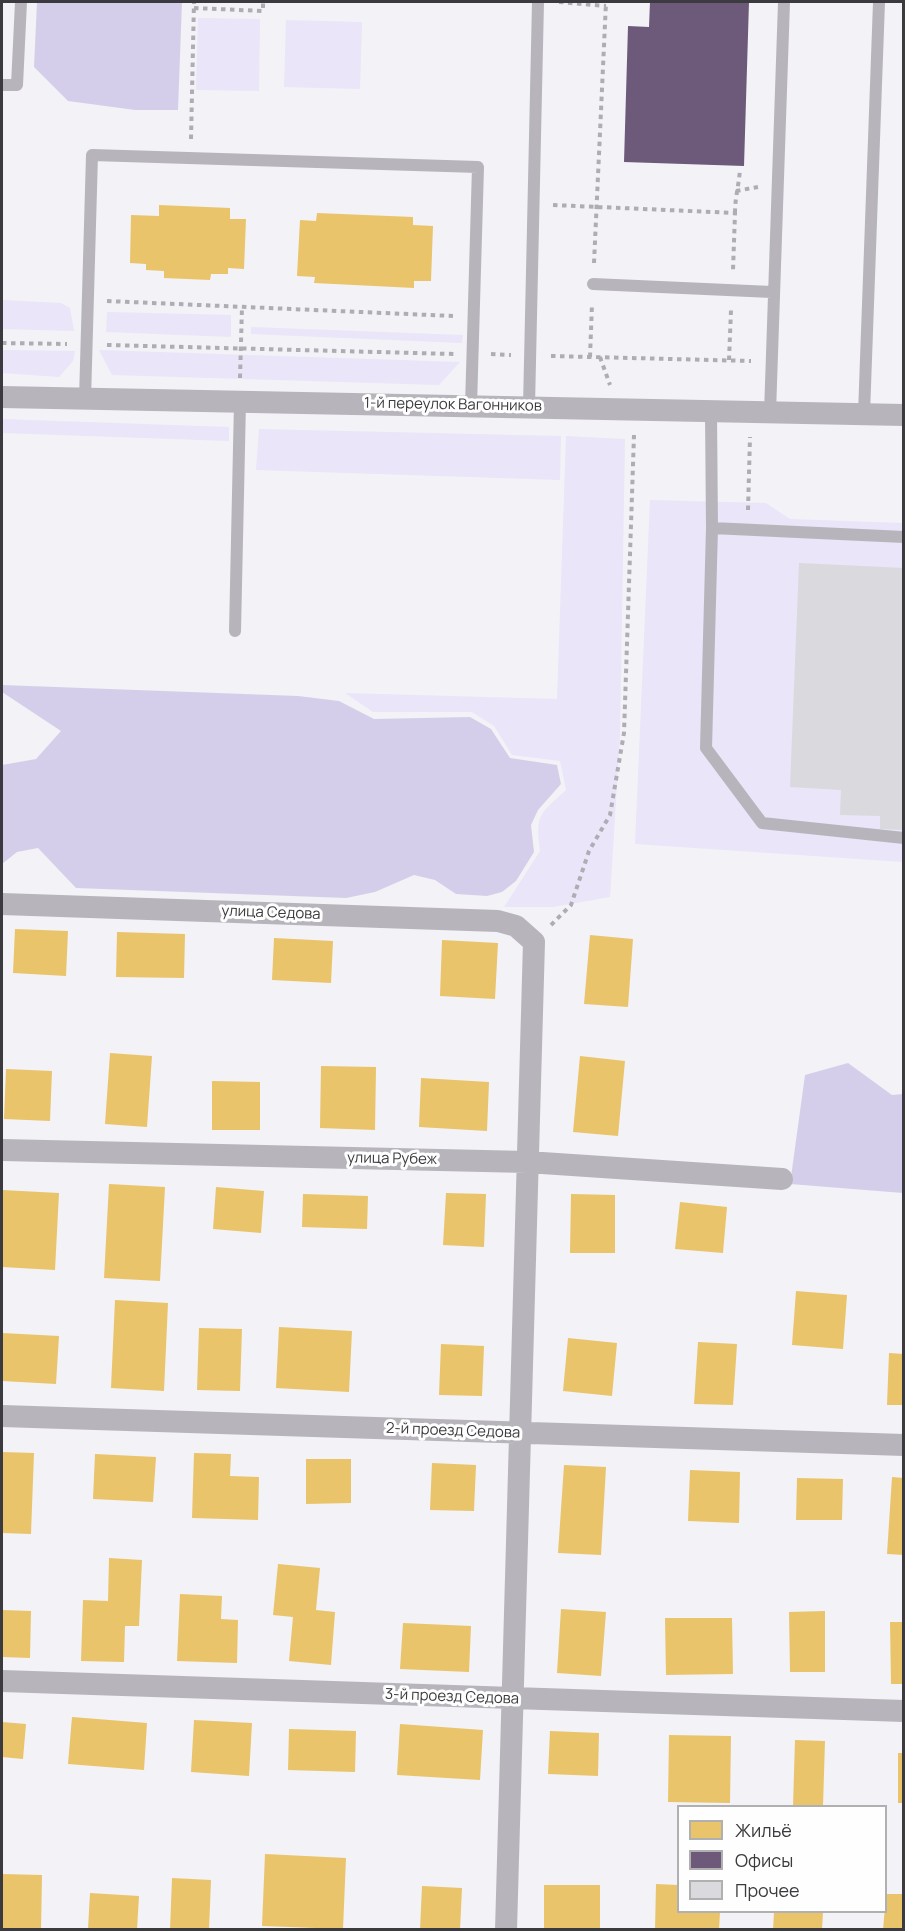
<!DOCTYPE html>
<meta charset="utf-8">
<style>
body{margin:0}
#map{position:relative;width:905px;height:1931px;overflow:hidden;background:#f3f2f7;font-family:Manrope,sans-serif}
canvas{display:block}
.frame{position:absolute;inset:0;border:3px solid #3b3a3e;pointer-events:none}
.legend{position:absolute;left:677px;top:1805px;width:210px;height:108px;box-sizing:border-box;background:#fefefe;border:2px solid #b0b0b1;margin:0;padding:8px 10px;list-style:none;font-size:18px;color:#3b3a3e}
.legend li{display:flex;align-items:center;gap:12px;height:30px}
.legend b{width:30px;border:2px solid #b0b0b1}
</style>
<div id="map">
<canvas width="905" height="1931"></canvas>
<div class="frame"></div>
<ul class="legend">
<li><b style="height:16px;background:#e9c46a"></b>Жильё</li>
<li><b style="height:16px;background:#6d597a"></b>Офисы</li>
<li><b style="height:16px;background:#dad9dd"></b>Прочее</li>
</ul>
</div>
<script>
const g = document.querySelector('canvas').getContext('2d');
g.lineJoin = 'round';
function paint(path, color) { g.fillStyle = color; g.fill(path, 'evenodd'); }
function stroke(path, color, width, dash) { g.strokeStyle = color; g.lineWidth = width; g.lineCap = dash ? 'butt' : 'round'; g.setLineDash(dash || []); g.stroke(path); }
function drawText(font, color, halo, rows, align = 'center') {
  g.font = font + ' Manrope,sans-serif'; g.lineWidth = 6; g.setLineDash([]); g.textBaseline = 'middle'; g.strokeStyle = halo; g.fillStyle = color; for (const [text, x, y, turn = 0] of rows) {
    g.save(); g.translate(x, y); g.rotate((+turn || 0) * Math.PI / 180); g.textAlign = isNaN(turn) ? turn : align; if (halo) g.strokeText(text, 0, 0); g.fillText(text, 0, 0); g.restore();
  }
}
paint(new Path2D(`
 M198,18L260,19L259,91L196,90Z
 M286,20L362,22L360,89L284,87Z
 M2,300L61,303L70,308L74,331L2,329Z
 M107,312L231,315V337L106,332Z
 M251,327L463,335L462,343L251,334Z
 M2,350L75,351L73,361L59,377L2,373Z
 M99,350L460,362L439,385L112,375Z
 M2,419L229,427V441L2,433Z
 M259,429L561,436L560,480L256,470Z
 M566,436L625,439L620,736L610,897L553,907H504L540,851C535,814 540,814 566,790L560,761L512,755L494,726L472,712H373L345,693L557,699Z
 M650,500L766,503L790,519L903,523V862L635,844Z`), '#eae5f8');
paint(new Path2D(`
 M37,2H182L178,110H135L68,101L34,67Z
 M2,685L298,696L339,701L374,719L470,717L491,729L510,758L557,765L561,784L538,810L531,825L534,852L516,881L502,892L487,896L456,894L435,880L414,875L375,892L346,898L76,888L38,848L17,852L2,864V765L36,759L61,731L2,692Z
 M848,1063L892,1095L903,1094V1193L790,1184L805,1075Z`), '#d5ceea');
paint(new Path2D(`
 M159,205L230,208V219H246L244,269L228,268V274H211L210,280L164,278V271L146,270V264L130,263L131,215L159,216Z
 M317,213L413,217V225L433,226L431,281H414V288L314,283L315,277L297,276L300,220L316,221Z
 M15,929L68,931L66,976L13,973Z
 M117,932L185,934L184,978L116,977Z
 M590,935L633,939L628,1007L584,1004Z
 M274,938L333,941L331,983L272,980Z
 M442,940L498,943L495,999L440,996Z
 M110,1053L152,1056L147,1127L105,1124Z
 M580,1056L625,1061L618,1136L573,1132Z
 M321,1066L376,1067L375,1130L320,1128Z
 M6,1069L52,1071L50,1121L4,1119Z
 M421,1078L489,1082L487,1131L419,1127Z
 M212,1081L260,1082V1130H212Z
 M109,1184L165,1187L160,1281L104,1278Z
 M216,1187L264,1191L261,1233L213,1229Z
 M2,1190L59,1193L55,1270L2,1267Z
 M446,1193L486,1194L484,1247L443,1245Z
 M303,1194L368,1196L367,1229L302,1227Z
 M571,1194L615,1195V1253H570Z
 M680,1202L727,1207L723,1253L675,1249Z
 M796,1291L847,1295L843,1349L792,1345Z
 M115,1300L168,1303L164,1391L111,1388Z
 M279,1327L352,1331L349,1392L276,1388Z
 M199,1328L242,1329L240,1391L197,1390Z
 M2,1333L59,1336L56,1384L2,1381Z
 M568,1338L617,1343L612,1396L563,1391Z
 M698,1342L737,1344L733,1405L694,1404Z
 M441,1344L484,1346L482,1396L439,1395Z
 M889,1353L904,1354V1405H887Z
 M2,1452L34,1453L31,1534L2,1533Z
 M194,1453L231,1454L230,1476L259,1477L258,1520L192,1518Z
 M95,1454L156,1457L153,1502L93,1499Z
 M306,1459H351V1503L306,1504Z
 M432,1463L476,1465L474,1511L430,1510Z
 M564,1465L606,1467L601,1555L558,1553Z
 M690,1470L740,1472L739,1523L688,1521Z
 M892,1477L904,1478V1555L887,1554Z
 M797,1478L843,1479L842,1520H796Z
 M109,1558L142,1560L139,1626H125L124,1662L81,1661L83,1600L108,1601Z
 M278,1564L320,1568L316,1610L335,1612L331,1665L289,1661L293,1617L273,1615Z
 M180,1594L222,1596L221,1619L238,1620L237,1663L177,1661Z
 M561,1609L606,1612L601,1676L557,1673Z
 M2,1610L31,1611L30,1658L2,1657Z
 M825,1611V1672H790L789,1612Z
 M665,1618H732L733,1674L666,1675Z
 M890,1622H904V1684H891Z
 M403,1623L471,1626L469,1672L400,1669Z
 M72,1717L147,1723L144,1770L68,1764Z
 M194,1720L252,1723L249,1776L191,1772Z
 M2,1722L26,1724L23,1759L2,1757Z
 M400,1724L483,1730L480,1780L397,1775Z
 M289,1729L356,1731L355,1772L288,1770Z
 M550,1731L599,1733L598,1776L548,1774Z
 M669,1735L731,1736L730,1803L668,1802Z
 M795,1740L825,1741L823,1806H793Z
 M898,1753H904V1803H898Z
 M265,1854L346,1858L343,1929L262,1926Z
 M2,1874L42,1875L41,1930L2,1929Z
 M172,1878L211,1880L209,1930H170Z
 M656,1884L678,1885V1912H720L719,1930H655Z
 M544,1885H600V1930H544Z
 M422,1886L462,1888L460,1930H420Z
 M90,1893L139,1896L137,1930L88,1929Z
 M886,1894H904V1930H883Z
 M774,1912H823L822,1930H773Z`), '#e9c46a');
paint(new Path2D(`
 M650,2H749L744,166L624,162L628,26L649,27Z`), '#6d597a');
paint(new Path2D(`
 M799,563L904,568V830L880,829V816L840,815L841,790L790,787Z`), '#dad9dd');
stroke(new Path2D(`
 M559,2L606,6
 M194,8L263,11V2
 M191,139L194,2
 M736,191L758,187
 M553,205L735,213L733,270
 M735,213C735,197 739,185 740,169
 M594,263L606,2
 M107,301L453,316
 M2,343L67,344
 M107,345L454,354
 M491,354L511,355
 M551,356L751,361
 M590,357L592,304
 M600,357L610,385
 M729,360L731,310
 M240,378L242,307
 M748,510L750,437
 M551,925L571,905L589,851L610,815L624,733L634,435`), '#afadb3', 4, [4.5, 4.5]);
stroke(new Path2D(`
 M2,85H17L21,2
 M593,284L772,292
 M85,399L92,155L478,167L471,406
 M529,406L538,2
 M711,412L712,528L706,748L762,823L904,838
 M770,413L784,2
 M864,414L879,2
 M712,528L904,537
 M235,631L240,402`), '#b7b5bb', 12);
stroke(new Path2D(`
 M2,397L904,415
 M2,904L498,921L516,926L534,942L506,1930
 M2,1150L527,1162L782,1179
 M2,1416L904,1445
 M2,1681L904,1711`), '#b7b5bb', 22);
drawText('15px', '#3b3a3e', '#fefefe', [
 ["1-й переулок Вагонников",453,405,1],
 ["улица Седова",271,913,2],
 ["улица Рубеж",392,1159,1],
 ["2-й проезд Седова",453,1431,2],
 ["3-й проезд Седова",452,1697,2]
]);
</script>
